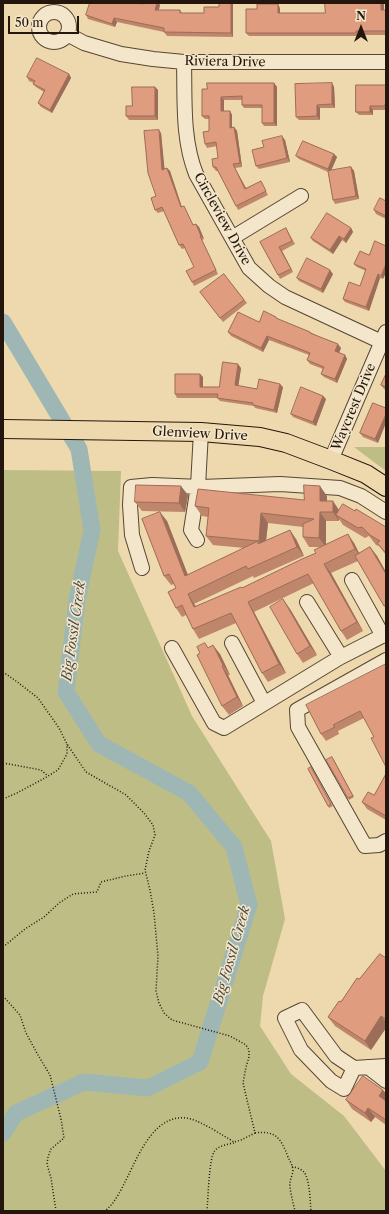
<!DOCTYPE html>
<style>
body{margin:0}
#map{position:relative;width:389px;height:1214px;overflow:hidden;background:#eed8ae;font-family:"Libre Caslon Text",serif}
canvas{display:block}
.frame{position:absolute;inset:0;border:4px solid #24160c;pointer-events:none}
.north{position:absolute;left:341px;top:8px;width:40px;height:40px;-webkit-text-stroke:3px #f4e6ca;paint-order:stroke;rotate:0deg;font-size:11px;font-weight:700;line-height:16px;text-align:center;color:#24160c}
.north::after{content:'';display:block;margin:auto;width:14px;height:18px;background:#24160c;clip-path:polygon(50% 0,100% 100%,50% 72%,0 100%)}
.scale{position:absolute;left:8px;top:16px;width:71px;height:18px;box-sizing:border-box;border:2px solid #24160c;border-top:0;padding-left:5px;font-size:12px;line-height:14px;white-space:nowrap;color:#24160c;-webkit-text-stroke:3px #f4e6ca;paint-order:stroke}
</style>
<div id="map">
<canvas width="389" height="1214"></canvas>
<div class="frame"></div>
<div class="north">N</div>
<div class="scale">50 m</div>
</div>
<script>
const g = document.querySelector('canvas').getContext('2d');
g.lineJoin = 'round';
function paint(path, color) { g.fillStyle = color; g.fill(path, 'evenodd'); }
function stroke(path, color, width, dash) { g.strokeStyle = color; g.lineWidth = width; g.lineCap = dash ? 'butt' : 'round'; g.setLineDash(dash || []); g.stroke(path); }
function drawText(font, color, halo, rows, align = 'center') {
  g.font = font + ' "Libre Caslon Text",serif'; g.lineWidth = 3; g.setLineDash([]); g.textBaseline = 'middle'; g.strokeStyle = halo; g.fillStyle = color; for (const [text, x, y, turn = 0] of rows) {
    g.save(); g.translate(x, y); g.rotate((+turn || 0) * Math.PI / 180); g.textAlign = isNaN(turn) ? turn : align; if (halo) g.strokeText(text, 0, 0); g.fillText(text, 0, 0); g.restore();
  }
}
paint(new Path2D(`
 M354,447H386V471Z
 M3,470L121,471L118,551L192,716L271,841L285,919L263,996L260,1026L291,1074L344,1116L386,1171V1211H3Z`), '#bebd86');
stroke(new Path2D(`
 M3,322L79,449L92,530L77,600L66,692L99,744L189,793L234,847L249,905L200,1062L148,1088L84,1082L16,1113L3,1133`), '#9eb7b5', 17);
const minor = new Path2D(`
 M39 27a15 15 0 1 1 30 0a15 15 0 1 1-30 0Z
 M67,34L84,43L121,54L153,59L184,62H386
 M184,62C185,99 182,139 196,174L249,268L269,286L285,297L386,344
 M232,238L301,196
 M331,460L386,332
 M197,540L191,530L198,486L201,432
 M142,568L132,535L130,505L131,487L152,485L201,487L280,484L340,488L361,496L386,512
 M352,580L383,636
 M307,602L341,657
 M232,643L264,703
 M172,648L214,723L224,728L339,658L386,634
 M386,660L297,710L298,727L365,846L379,845L386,841
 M368,1067L386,1081
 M354,1068L344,1089L331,1081L301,1050L285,1018L302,1010L336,1056L354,1068L386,1066`);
const major = new Path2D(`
 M3,429L201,432L260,437L286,443L331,460L366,474L386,487`);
stroke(minor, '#564634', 16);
stroke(major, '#24160c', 20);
stroke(new Path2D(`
 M3,672L16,681L38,698L59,728L67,744L86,772L126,795L144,813L153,825L155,835L149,851L145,870L150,890L154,913L158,956L156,991L159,1003L164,1013L172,1020L230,1036L246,1045L249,1050V1057L246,1067L243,1083L255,1133L241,1140L234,1142C224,1136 202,1122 191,1119C156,1110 139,1154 127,1178C121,1190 115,1203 105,1211
 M3,763L36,769L41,770L48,776
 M3,799L17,793L43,779L58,770L67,754V744
 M3,947L25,929L44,917L59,903L73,894L97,892L101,882L126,876L145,873
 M3,996L20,1015L26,1033L38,1055L50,1075L61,1119L64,1138L51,1149L48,1157L47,1164L51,1178L56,1211
 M255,1133C275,1130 281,1138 288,1157C290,1161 293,1166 293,1171C292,1177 289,1181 290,1187C291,1195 293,1203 295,1211
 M292,1167C296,1167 301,1169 304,1172C310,1180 310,1201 311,1211
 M207,1211C208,1199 209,1160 214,1152C217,1146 228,1144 234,1143`), '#24160c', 1.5, [1, 2]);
stroke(minor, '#f4e6ca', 14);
stroke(major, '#eed8ae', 18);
paint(new Path2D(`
 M143,3H158L160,5L158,10H180L182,13H204L219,7L233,3V37L167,36L164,32L117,22L115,27L88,19L86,15L143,4Z
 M367,3H383L384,4V10H386V35H359V36H249L246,33L257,9L280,8V13H325Z
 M69,74L71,78L52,113L41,107L38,103L44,92L36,87L33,84L34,83L29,81L27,77Z
 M274,83L277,87V126H264L262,123V108H244L242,105V100H224V111H230L232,115V127H234L237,131L242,167L235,168L246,188L261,181L268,195L238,210L236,206L218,171H216L213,167L218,158L217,146L207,148L205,144L209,131V119H205L202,116L207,89Z
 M332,83L334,87L335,108H320V120H299L296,117Z
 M386,85V110H373V115H359L356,112Z
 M155,87L158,90V120H129L126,116L132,106Z
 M161,133L164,169L167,168L170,171L182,207L186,210L193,225L196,224L199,227L204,239L202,240L218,274L194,286L192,282L194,267L185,248L182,249L179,245L164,211L158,213L155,210L156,196Z
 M285,140L290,162L259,169L256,166L264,147Z
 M334,154L337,157L331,171L351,167L354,171L359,199L335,204L333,200L328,172L299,159L296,156Z
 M386,201V219L376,214L374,210Z
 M286,228L295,244L282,251L293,272L280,279L278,275L260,242Z
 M351,228L353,232L346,243L342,240L333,254L313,241L311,238Z
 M369,255L383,279L380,278L369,311L345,302L343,299L360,286L366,271L357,267L354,264Z
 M224,274L247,303L223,322L200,292Z
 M333,274L323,293L299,281L297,278Z
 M278,319L310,332L312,333L341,348L339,353L345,355L347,359L337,383L324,377L321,374L323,369L310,364L307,360L309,355L269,340L263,352L231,336L228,332L259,322Z
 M241,368L238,386L257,389L283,387L277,413L255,408L254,406L220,401L217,398H177L175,394L200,374L203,377V387H219Z
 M386,374V390L384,389L381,385Z
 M323,396L326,399L316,426L293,417L291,414Z
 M373,403L378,443L363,437L360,433Z
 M188,495L185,512L142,511L135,502Z
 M327,496V501L339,510L355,511L386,527V555L379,546L376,545L369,536L365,538L343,525L339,519V521H326V544L354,543L359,553L370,547L377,556L386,572V609L358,561L331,573L363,631L347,640L341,631L314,583L254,612L286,673L268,682L262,673L236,623L199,639L193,629L186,615L182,617L176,608V588L174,584L171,585L164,576L167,521L188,575L244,548L213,545L206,536L208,517L202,516L195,506L304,500ZM268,523L303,527V537L309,547H320L316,553L242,588L196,606L194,604L253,576L254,578L304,556L296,539L266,541Z
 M290,609L317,655L303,663L297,654Z
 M208,648L220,654L230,675H228L243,706L229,715L222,706L200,653Z
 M386,664L374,737L364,718L338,731L339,734L326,741L321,734Z
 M333,758L354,797L349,800L348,798Z
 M308,769L333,806L329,808L328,806Z
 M386,774V820L367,809L362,802L374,795Z
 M386,958V1028L371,1050L335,1026L328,1017L359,979Z
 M383,1090L386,1094V1125L375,1117L371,1122L352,1109L346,1100Z`), '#c0866c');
paint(new Path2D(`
 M157,3H158L160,5L158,14L155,10Z
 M231,3H233V37L231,33Z
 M381,3H383L384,4V13L381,10Z
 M278,4L280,8V16L278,13Z
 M114,18L117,22L115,27L112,24Z
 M69,74L71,78L52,113L50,110Z
 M274,83L277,87V126L274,123Z
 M332,83L334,87L335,108L332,104Z
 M155,87L158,90V120L155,116Z
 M221,97L224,100V115L221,111Z
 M317,105L320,108V120L317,116Z
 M370,106L373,110V115L370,112Z
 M230,111L232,115V131L230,128Z
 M234,127L237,131L242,167L240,163Z
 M159,130L161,133L165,173L162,170Z
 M282,136L285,140L290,162L287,158Z
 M334,154L337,157L330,173L328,169Z
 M233,164L235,168L248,192L245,189Z
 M351,167L354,171L359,199L356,196Z
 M167,168L170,171L183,211L181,207Z
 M196,224L199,227L204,239L201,236Z
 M351,228L353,232L346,243L344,239Z
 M339,236L342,240L333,254L330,250Z
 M279,247L282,251L293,272L291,269Z
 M386,264V273L383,279L381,276Z
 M330,270L333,274L323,293L321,289Z
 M378,274L380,278L369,311L366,307Z
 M267,336L269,340L263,352L261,348Z
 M338,344L341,348L338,355L335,351Z
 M345,355L347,359L337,383L335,379Z
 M238,364L241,368L238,389L235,385Z
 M200,374L203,377V390L200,387Z
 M280,384L283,387L277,413L274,410Z
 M323,396L326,399L316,426L313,422Z
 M386,414V423L378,443L375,439Z
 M181,486L188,495L185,512L179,503Z
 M320,486L327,496V510L320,501Z
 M333,501L339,510L336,515L339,519V521L333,512Z
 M160,512L167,521L192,586L185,576Z
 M320,512L326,521V547L319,538Z
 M261,513L268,523L265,550L259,541Z
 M290,530L296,539L304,556L297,547Z
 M348,534L354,543L362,559L355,549Z
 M370,547L377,556L386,572V574Z
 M324,564L331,573L363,631L357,622Z
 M188,594L194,604L201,616L194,607Z
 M283,599L290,609L317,655L310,646Z
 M248,602L254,612L286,673L279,664Z
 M213,645L220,654L230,675L223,665Z
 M222,666L228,675L243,706L237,697Z
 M381,1016L386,1022V1028L371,1050L365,1041Z
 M383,1090L386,1094V1104L379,1096Z
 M368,1108L375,1117L371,1122L365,1113Z`), '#9c6d58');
const building = new Path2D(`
 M90,3H137L143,4V3H157L155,10H180V13H204V7H219V3H231V33L164,32V28L114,18L112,24L86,15Z
 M325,3H381V10H386V31H356V33H246V9H257V4H278V13H325Z
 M37,58L69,74L50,110L38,103L45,90L33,84L35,81L27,77Z
 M207,83H274V123H262V105H242V96L221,97V111H230V128L234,127L240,163L233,164L245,189L261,181L266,191L236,206L216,167H213L212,159L218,158L216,142L205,144L203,132L209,131V116H202V89H207Z
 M332,83V104L317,105V116L296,117L295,84Z
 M356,85H386V104H385V106H370V112H356Z
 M132,87H155V116H126V106H132Z
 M159,130L162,170L167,168L181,207L184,206L193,225L196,224L201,236H200L216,270L192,282L186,271L194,267L183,244L179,245L162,207L155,210L151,198L156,196L148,173L144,131Z
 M282,136L287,158L256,166L252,150L264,147L262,141Z
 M303,141L334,154L328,169L296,156Z
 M351,167L356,196L333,200L328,171Z
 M380,198L386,201V216L374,210Z
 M327,213L351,228L344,239L339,236L330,250L311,238Z
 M286,228L292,241L279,247L291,269L278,275L260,242Z
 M375,241L386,246V264L381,276L378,274L366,307L343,299L349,282L360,286L366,269L354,264L360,251L369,255Z
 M307,258L330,270L321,289L297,278Z
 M224,274L244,300L220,318L200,292Z
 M264,311L276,317V318L310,332V333L338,344L335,351L345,355L335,379L321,374L324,367L307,360L310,353L267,336L261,348L228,332L238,312L259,322Z
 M223,362L238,364L235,385L257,389L259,379L280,384L274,410L253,405V403L217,398L218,394H175V374H200V387H219Z
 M386,374V387L381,385Z
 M301,387L323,396L313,422L291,414Z
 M373,403L386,408V414L375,439L360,433Z
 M136,485L181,486L179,503L135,502Z
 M304,485L320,486V501H333V512H320L319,538L303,537V524L314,519L261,513L259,541L206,536L209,508L195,506L198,489L304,500Z
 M343,504L355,511L356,509L386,527V553L377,543L380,541L370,535L362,527L358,528L336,515Z
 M160,512L185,576L258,541V544L290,530L297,547L248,569L246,566L188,594L194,607L241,587L242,588L302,559L316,553L314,550L348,534L355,549L324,564L357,622L341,631L308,574L248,602L279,664L262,673L231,613L193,629L182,605L176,608L168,592L176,588L169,574L164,576L142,519Z
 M370,547L386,574V605L384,606L355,556Z
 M283,599L310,646L297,654L270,607Z
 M205,643L208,648L213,645L223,665L222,666L237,697L222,706L197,655L200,653L197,647Z
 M386,664V767L371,738L374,737L360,711L333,725L335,727L321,734L306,705Z
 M332,757L353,796L348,798L326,760Z
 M311,767L331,804L328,806L308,769Z
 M386,774V816L362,802L368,792L374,795Z
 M380,954L386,958V1019L381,1016L365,1041L328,1017L339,1001L341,1002L357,978L359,979Z
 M363,1076L383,1090L379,1096L386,1101V1120L368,1108L365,1113L346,1100Z`);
paint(building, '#df9c7e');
stroke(building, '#9c6d58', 1);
drawText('13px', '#24160c', '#f4e6ca', [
 ["Riviera Drive",225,62,1],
 ["Circleview Drive",222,219,61],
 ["Waycrest Drive",354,407,-67],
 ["Glenview Drive",200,434,3]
]);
drawText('italic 14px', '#4f4e47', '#f4e6ca', [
 ["Big Fossil Creek",74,631,-82],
 ["Big Fossil Creek",232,955,-74]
]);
</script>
